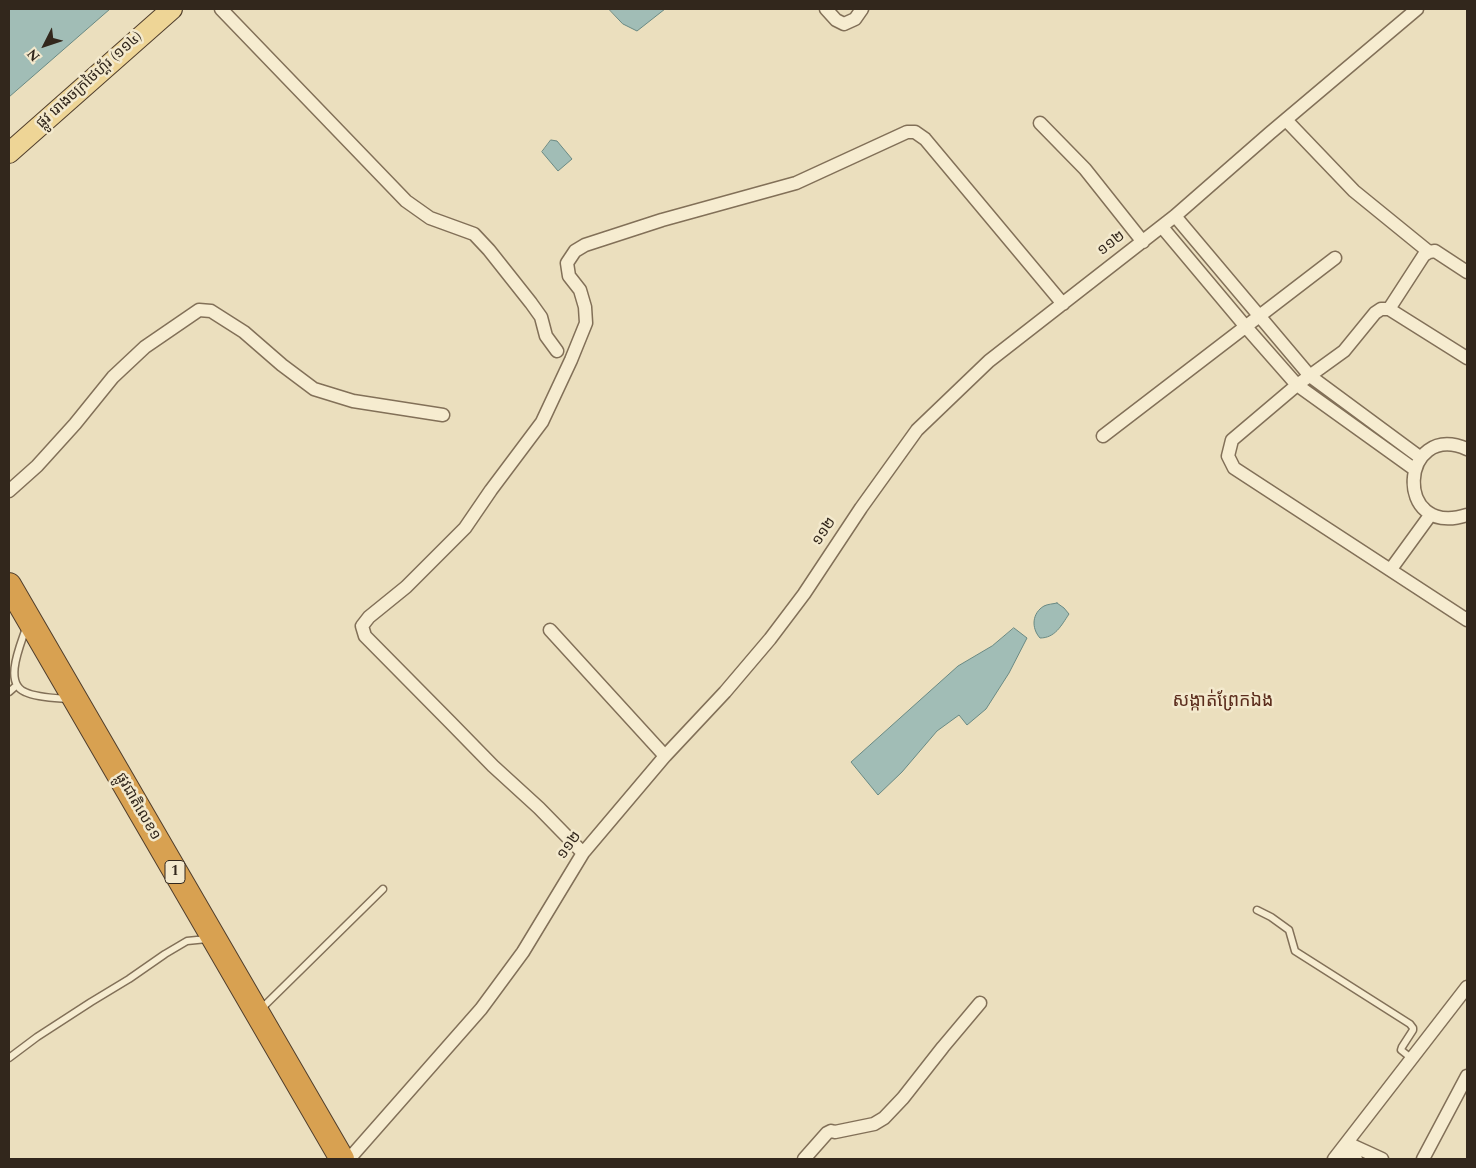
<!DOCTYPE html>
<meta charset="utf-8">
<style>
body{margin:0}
#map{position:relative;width:1476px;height:1168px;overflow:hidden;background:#ebdfbe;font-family:Spectral,serif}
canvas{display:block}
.frame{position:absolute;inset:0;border:10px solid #32271c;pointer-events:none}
.north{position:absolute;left:20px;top:20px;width:50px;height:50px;-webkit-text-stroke:4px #f3e9cd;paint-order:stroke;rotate:229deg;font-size:14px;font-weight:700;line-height:20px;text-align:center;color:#32271c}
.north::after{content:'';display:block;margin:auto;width:18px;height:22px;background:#32271c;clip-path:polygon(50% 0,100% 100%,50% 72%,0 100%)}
</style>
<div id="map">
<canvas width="1476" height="1168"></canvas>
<div class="frame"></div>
<div class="north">N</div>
</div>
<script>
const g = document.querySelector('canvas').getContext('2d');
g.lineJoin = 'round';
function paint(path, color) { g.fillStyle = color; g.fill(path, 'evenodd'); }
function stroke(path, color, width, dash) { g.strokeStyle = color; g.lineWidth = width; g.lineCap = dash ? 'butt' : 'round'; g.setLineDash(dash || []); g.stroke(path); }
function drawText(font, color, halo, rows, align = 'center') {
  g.font = font + ' Spectral,"Noto Sans Khmer",serif'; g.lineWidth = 5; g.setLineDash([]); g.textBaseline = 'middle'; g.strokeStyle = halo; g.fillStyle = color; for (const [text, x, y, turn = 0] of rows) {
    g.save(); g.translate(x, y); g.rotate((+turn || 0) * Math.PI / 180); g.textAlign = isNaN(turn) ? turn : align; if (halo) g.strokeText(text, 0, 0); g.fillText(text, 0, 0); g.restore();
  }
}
const water = new Path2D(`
 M9,9H110L9,97Z
 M609,9H665L637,31L623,24Z
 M551,140L557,141L572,159L558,171L542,152Z
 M1057,603L1064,608L1069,614C1061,626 1055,638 1040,638C1031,628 1032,613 1044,606C1048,604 1053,604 1057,603Z
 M1014,628L1027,638L1009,673L986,709L967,725L959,715L937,731L902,772L878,795L851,762L958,666L992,646Z`);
paint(water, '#a1bdb6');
stroke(water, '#698983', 1);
const lane = new Path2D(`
 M26,628C21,644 3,683 25,692C38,698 55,698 68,699
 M9,692L17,685
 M1257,910L1271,917L1289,930L1295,951L1410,1024L1413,1028V1030L1402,1047L1401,1050L1411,1058
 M260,1010L383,889
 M9,1058L37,1037L91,1002L129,979L165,954L187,941L207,939`);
const street = new Path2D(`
 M221,9L406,201L430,218L474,234L489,250L531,303L541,317L546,336L557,351
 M826,9L836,20L844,24L855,19L862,9
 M1286,120L1354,191L1429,252
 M1040,123L1085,169L1143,242
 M1175,216L1310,376L1421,458
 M1162,227L1246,327L1297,385L1414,469
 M1389,309L1424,255L1429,252L1435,251L1467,272
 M1467,358L1389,309H1381L1375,313L1344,351L1297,385L1232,440L1228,456L1234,468L1467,620
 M1103,436L1335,258
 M1467,449C1400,420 1392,539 1467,515
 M9,491L37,466L75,424L113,377L145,347L199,310L211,311L244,332L282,365L314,389L353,401L443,415
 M1391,569L1431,514
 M550,630L665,756
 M583,853L539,808L493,766L450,722L365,636L362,626L369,617L406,587L465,528L491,490L542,422L571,360L586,323L585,307L580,290L569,276L567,263L575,251L585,245L662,220L796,183L907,132H915L925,139L1063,304
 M1347,1143L1382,1159
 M1341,1151L1356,1159
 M349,1159L481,1009L523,952L583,853L665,756L725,692L770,639L804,594L861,508L917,430L989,361L1175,216L1270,133L1417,9
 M804,1159L827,1133L831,1131L835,1132L874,1124L884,1118L903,1098L943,1047L980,1003
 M1334,1159L1467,987
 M1423,1159L1467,1076`);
const primary = new Path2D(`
 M9,153L172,9`);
const highway = new Path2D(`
 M9,585L342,1159`);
stroke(lane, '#827058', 9);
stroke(street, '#827058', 15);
stroke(primary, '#503e2c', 22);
stroke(highway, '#503e2c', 26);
stroke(lane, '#f6ecd0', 6);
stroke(street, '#f6ecd0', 12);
stroke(primary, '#eed596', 20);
stroke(highway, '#d8a151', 24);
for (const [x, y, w] of [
 [175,872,20]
]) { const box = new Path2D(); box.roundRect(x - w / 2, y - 11.5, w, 23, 4); g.fillStyle = '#f3e9cd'; g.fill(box); stroke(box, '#32271c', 1); }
drawText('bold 14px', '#32271c', null, [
 ["1",175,872]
]);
drawText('15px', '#32271c', '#f3e9cd', [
 ["ផ្លូវ រោងចក្រថៃហ្គ័រ (១១៤)",90,81,-42],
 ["១១២",1112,244,-38],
 ["១១២",825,532,-56],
 ["ផ្លូវជាតិលេខ១",137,807,60],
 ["១១២",570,846,-55]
]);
drawText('18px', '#5c2d1d', '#f3e9cd', [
 ["សង្កាត់ព្រែកឯង",1223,702]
]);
</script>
